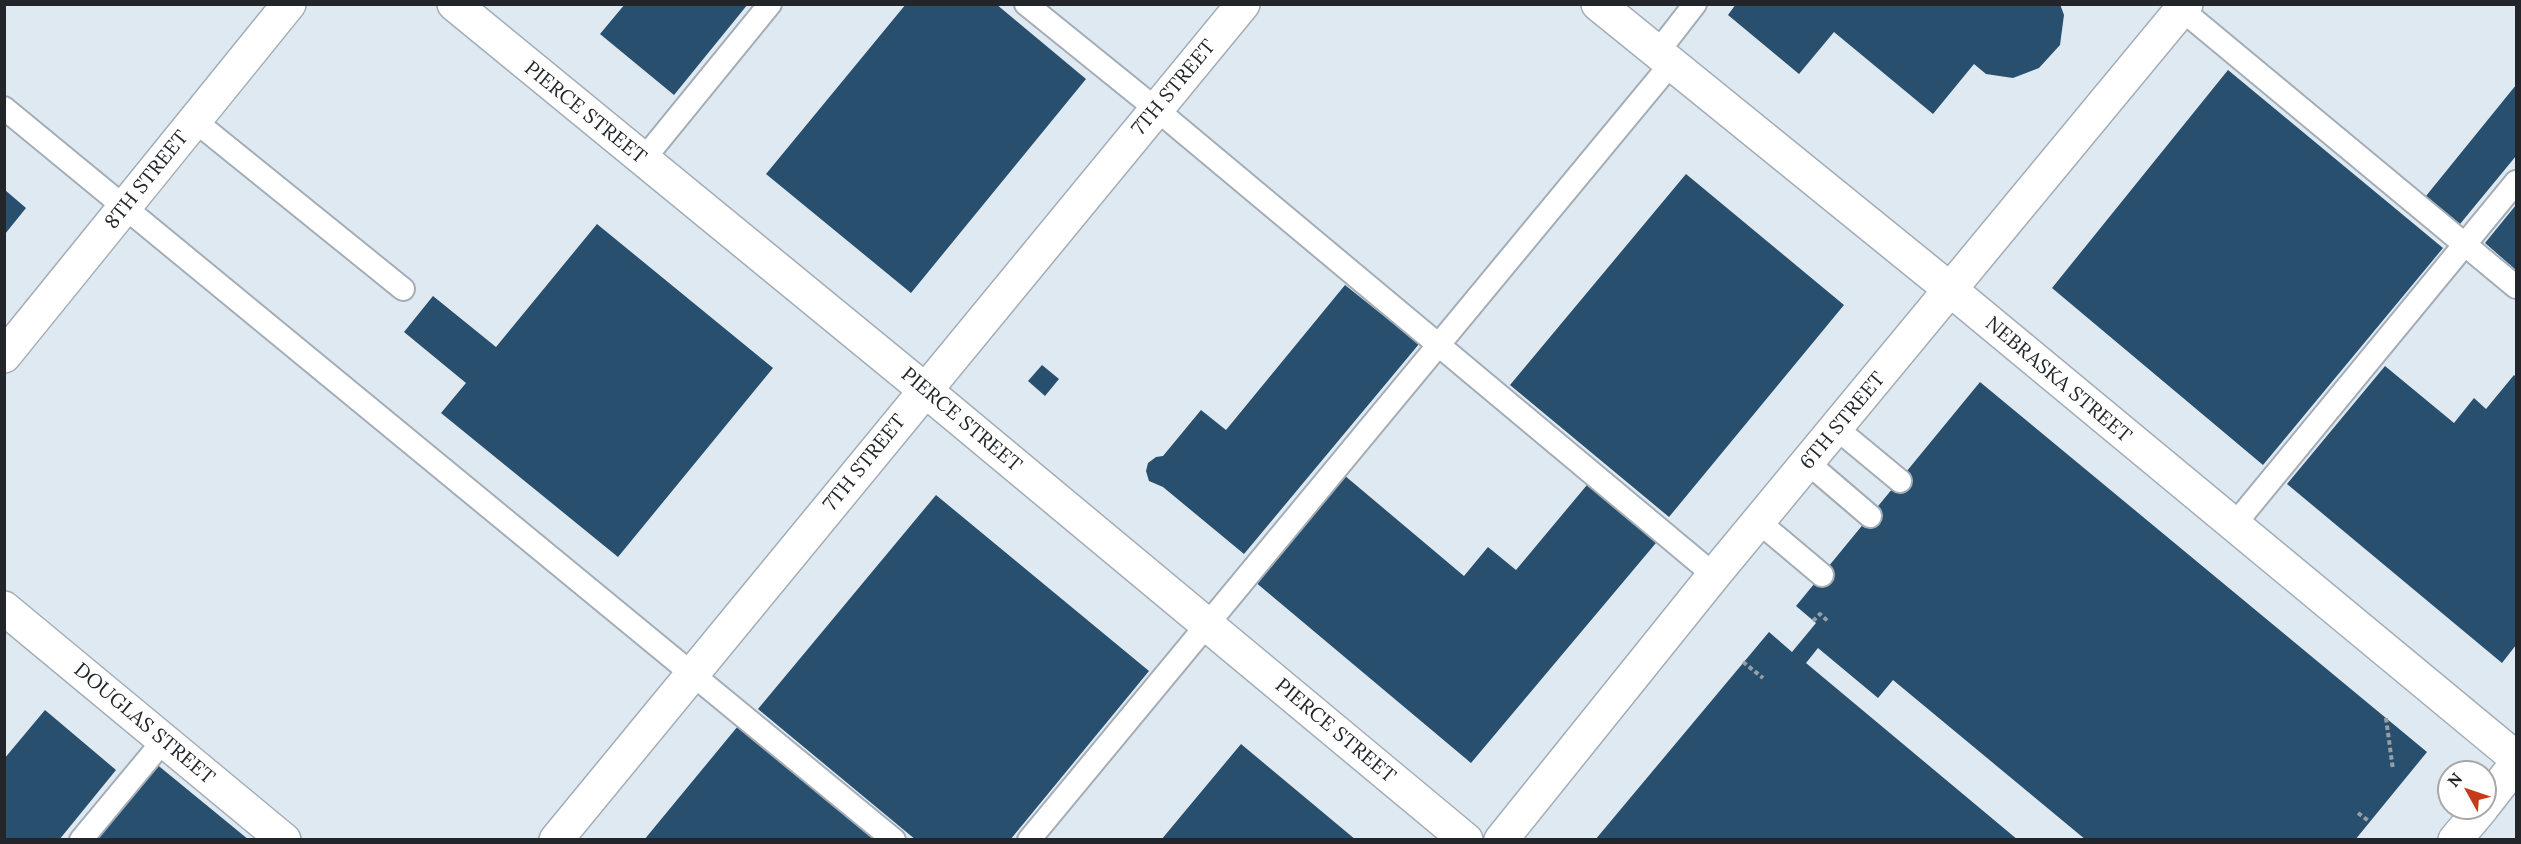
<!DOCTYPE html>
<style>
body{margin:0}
#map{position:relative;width:2521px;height:844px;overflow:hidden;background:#dee9f2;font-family:Lora,serif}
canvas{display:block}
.frame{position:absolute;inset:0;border:6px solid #222529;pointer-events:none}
.north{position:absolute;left:2437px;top:760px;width:60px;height:60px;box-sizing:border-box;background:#fff;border:2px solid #a7a8a9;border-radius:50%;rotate:310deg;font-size:16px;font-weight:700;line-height:24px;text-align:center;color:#222529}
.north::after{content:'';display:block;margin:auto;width:21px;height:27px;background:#c63c18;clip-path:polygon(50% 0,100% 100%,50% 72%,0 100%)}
</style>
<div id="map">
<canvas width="2521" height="844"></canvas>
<div class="frame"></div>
<div class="north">N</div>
</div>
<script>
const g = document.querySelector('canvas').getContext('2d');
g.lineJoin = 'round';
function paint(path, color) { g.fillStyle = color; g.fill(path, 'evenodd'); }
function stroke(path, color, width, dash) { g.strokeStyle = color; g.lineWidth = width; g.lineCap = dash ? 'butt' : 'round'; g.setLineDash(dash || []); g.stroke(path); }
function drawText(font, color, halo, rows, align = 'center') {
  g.font = font + ' Lora,serif'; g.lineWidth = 6; g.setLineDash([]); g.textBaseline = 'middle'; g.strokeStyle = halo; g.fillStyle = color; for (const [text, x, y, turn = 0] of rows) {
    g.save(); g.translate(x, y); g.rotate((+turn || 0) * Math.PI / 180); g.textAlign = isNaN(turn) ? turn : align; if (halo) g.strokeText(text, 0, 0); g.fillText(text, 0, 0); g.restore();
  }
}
paint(new Path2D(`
 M625,4H748L674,95L600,34Z
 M906,4H996L1086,79L911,293L766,174Z
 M1736,4H2060L2064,15L2060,45L2039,68L2013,78L1986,74L1974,64L1933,114L1834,32L1799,74L1728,15Z
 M2228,70L2443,248L2263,465L2052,288Z
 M2516,85V156L2460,224L2426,196Z
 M1686,174L1844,305L1669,517L1510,385Z
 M5,190L26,208L5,234Z
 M2516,205V270L2485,243Z
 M597,224L773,368L618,557L441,413L466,383L404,332L433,296L496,347Z
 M1345,285L1419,344L1244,554L1163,487L1149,481L1146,471L1148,463L1156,457L1163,456L1201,410L1226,430Z
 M1042,365L1059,379L1045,396L1028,381Z
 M2385,366L2454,423L2474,398L2486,409L2514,375L2516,377V645L2502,663L2287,484Z
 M1980,382L2427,752L2355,840H2086L1893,680L1878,698L1818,648L1806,663L2018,840H1595L1769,632L1792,652L1816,623L1796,606Z
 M1344,475L1464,576L1488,547L1516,570L1592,479L1661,537L1471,763L1254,581Z
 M936,495L1149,671L1010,840H916L758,709Z
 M45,710L116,770L59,840H4V759Z
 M738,726L876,840H644Z
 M1241,744L1356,840H1161Z
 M149,758L249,840H81Z`), '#284f6e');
const lane = new Path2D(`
 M1026,4L1156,109L1714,575
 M2175,4L2516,287
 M1657,53L1695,4
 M4,108L894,840
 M195,121L403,289
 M643,160L770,4
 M1836,428L1900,481
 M1808,463L1870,516
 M1759,522L1822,575
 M2234,525L2516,182
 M81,840L164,740
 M1029,840L1670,65`);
const street = new Path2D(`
 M4,356L289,4
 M4,608L284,840
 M556,840L1243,4`);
const secondary = new Path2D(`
 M454,4L925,390L1466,840
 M1598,4L1952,291L2516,758
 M2485,804L2516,764
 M1501,840L1714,575L2186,4
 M2455,840L2482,808`);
stroke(lane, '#a4adb6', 26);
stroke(street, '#a4adb6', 36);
stroke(secondary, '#a4adb6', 36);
stroke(new Path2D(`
 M1813,621L1820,614L1829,622
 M1743,662L1763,678
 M2386,718L2393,770
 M2358,813L2370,822`), '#979fa6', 4, [4.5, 3]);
stroke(lane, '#fff', 22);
stroke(street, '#fff', 33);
stroke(secondary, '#fff', 33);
drawText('20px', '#222529', '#fff', [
 ["7TH STREET",1174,88,-50],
 ["PIERCE STREET",585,113,39],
 ["8TH STREET",147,180,-51],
 ["NEBRASKA STREET",2058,380,40],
 ["PIERCE STREET",961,420,40],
 ["6TH STREET",1843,421,-50],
 ["7TH STREET",865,463,-51],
 ["DOUGLAS STREET",144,724,40],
 ["PIERCE STREET",1335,731,40]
]);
</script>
